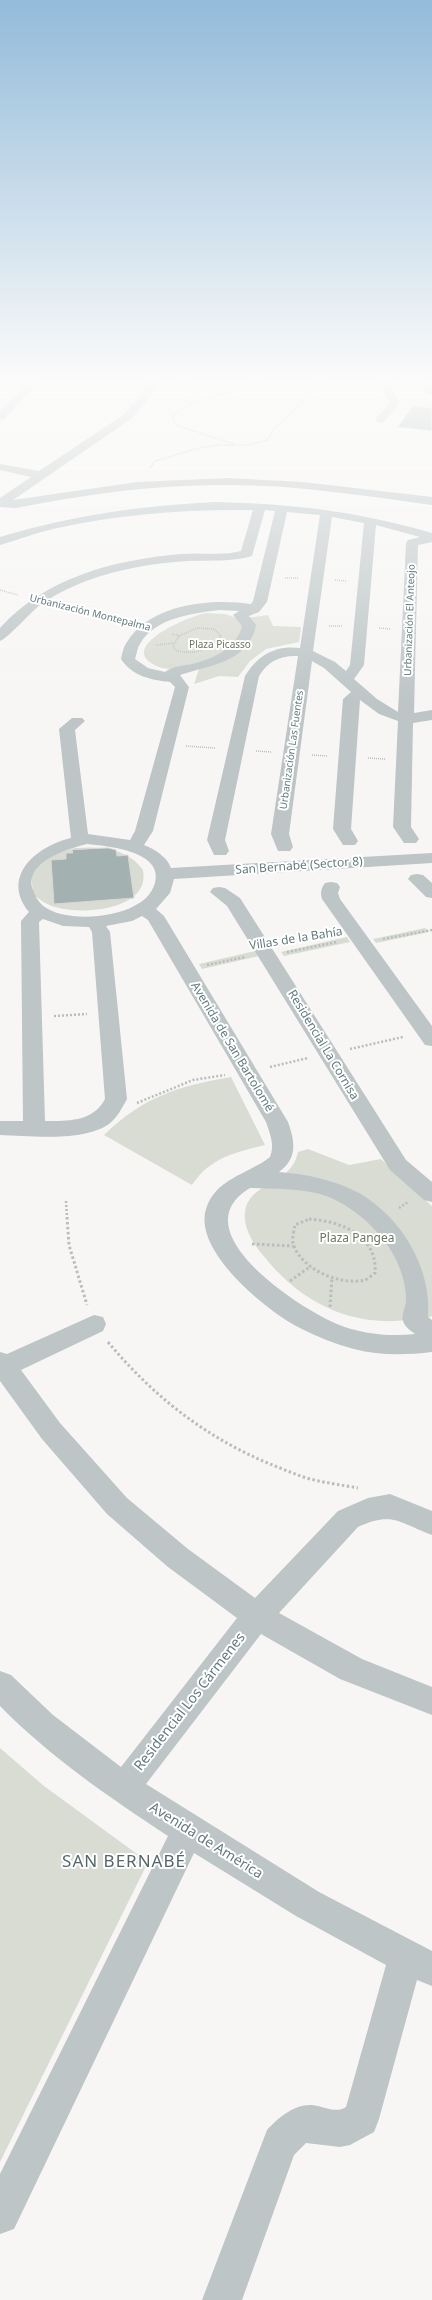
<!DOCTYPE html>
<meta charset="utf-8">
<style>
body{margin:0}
canvas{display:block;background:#f7f6f4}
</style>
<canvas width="432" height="2300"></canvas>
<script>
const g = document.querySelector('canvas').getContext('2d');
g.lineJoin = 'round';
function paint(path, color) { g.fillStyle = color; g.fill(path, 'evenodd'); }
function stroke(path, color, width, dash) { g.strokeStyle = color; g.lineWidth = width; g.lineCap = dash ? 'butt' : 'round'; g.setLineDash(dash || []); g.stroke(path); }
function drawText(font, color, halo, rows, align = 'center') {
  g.font = font + ' "Noto Sans",sans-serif'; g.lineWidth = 4; g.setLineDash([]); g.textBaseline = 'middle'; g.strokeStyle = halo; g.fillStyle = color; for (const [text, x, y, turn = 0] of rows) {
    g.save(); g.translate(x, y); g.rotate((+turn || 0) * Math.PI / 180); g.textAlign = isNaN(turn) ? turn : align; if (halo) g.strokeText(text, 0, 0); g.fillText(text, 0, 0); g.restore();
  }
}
paint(new Path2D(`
 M206,613L225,614L240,619L268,615L273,626L301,627L299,642L266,649L250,661L238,677L219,676L194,684L199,669C184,669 164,672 151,663C122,643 193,615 206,613Z
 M75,848C100,846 128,848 143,870C151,909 85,915 59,908C49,906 41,901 33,894L31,873C44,859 57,852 75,848Z
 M425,928L429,932L376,943L373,939Z
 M347,937L350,942L284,956L281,952Z
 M255,951L259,956L202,969L199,964Z
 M231,1077L265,1145C234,1153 211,1157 192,1185L104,1135C143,1097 178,1086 231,1077Z
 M308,1149L349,1165L381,1159L432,1206V1316C425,1319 416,1319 408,1320C348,1327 299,1301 262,1254C252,1242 241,1224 246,1207C255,1180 291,1185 298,1152Z
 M0,1748L44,1786L148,1862L0,2162Z`), '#d9dcd3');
const building = new Path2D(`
 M413,406L432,408V431L398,427Z
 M108,848L116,850L117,856L128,855L134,898L54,904L51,860L66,859V853H73L72,850Z`);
paint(building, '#a3b1b1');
stroke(building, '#d9d8d6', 1);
stroke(new Path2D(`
 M183,382L193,385L192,397L195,401
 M233,444L176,425L172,416L195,401L246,388L261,382
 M150,468L155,461L199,448L217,445H247L268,440L272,431L322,382
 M285,578H298
 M335,580L346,581
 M0,590L18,595
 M62,606L127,622
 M329,626H342
 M197,628L214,629L221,636C209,650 193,656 175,650L173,646L179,636Z
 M379,628L390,629
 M172,634L180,636
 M156,645L174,643
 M186,746L215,748
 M256,751L271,752
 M312,755L327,756
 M368,758L385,759`), '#b8bdbe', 1.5, [1, 1]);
stroke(new Path2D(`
 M383,939L432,930
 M287,952L337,942
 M207,965L245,957
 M54,1016L87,1014
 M350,1049L403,1037
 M270,1067L308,1058
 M137,1103L193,1080L225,1075
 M66,1201L67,1218
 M399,1208L408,1202`), '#b8bdbe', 2.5, [2, 2]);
stroke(new Path2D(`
 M67,1217L69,1245L87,1305
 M309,1219C341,1221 378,1236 375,1273C372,1275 368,1279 365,1280C340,1286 300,1269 293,1243C292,1238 294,1230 295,1225Z
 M252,1244L293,1246
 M290,1281L311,1266
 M330,1307L332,1277
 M108,1342C153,1396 205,1437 270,1464C283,1469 296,1475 310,1479C326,1483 342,1485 358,1488`), '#b8bdbe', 3, [2.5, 2.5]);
paint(new Path2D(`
 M0,382H40L4,419L0,420V411L24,387L5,385Z
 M148,382H158L143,406L131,419L13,500L137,482L229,478L303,482L432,497V505C365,496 298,485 230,485C158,484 87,494 16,508L0,507V498L31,477L0,470V464L39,471L123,415L135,402Z
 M379,382H389L399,403L384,422L380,423L375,420L389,403Z
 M403,382H416L432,389V396Z
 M216,502C294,504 356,511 432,533V542L418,545L414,713L432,710V720L413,723L411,827L419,839L416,843H404L393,827L398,721L379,714L360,700L351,829L358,841L355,845H343L333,829L343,699L351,692L324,668L312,661L289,834L293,847L290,851H278L271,834L298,656C281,655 268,661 259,676L225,840L229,851L226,855H214L207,840L245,676C258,655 275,645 300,648L320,515L287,512L267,602L259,612L249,616L256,625C249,662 210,665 180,675L189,687L153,831L144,845C155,849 167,857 171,868L432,853V863L174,879L170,893L156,909L164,916L288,1122C295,1142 298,1158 279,1172C306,1174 335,1180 359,1193C401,1217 432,1268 428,1317L432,1320V1352C406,1355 380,1356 354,1349C335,1344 315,1336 298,1327C266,1310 193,1251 206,1209C216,1178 247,1175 270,1157C275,1145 270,1134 266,1122L148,920L142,916L132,921L106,926L110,932L127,1099C122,1108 117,1118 109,1124C84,1142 30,1136 0,1135V1121H23L21,921L29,912C0,876 37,846 71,838L59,729L72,718H82L85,721L75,730L88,834L130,840L135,831L175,687L170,682C151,680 132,676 121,659C122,653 124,646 127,642C150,604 211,598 251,604L253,601L275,511L265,510L252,556C231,562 210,560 188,561C153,563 119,569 86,581C71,587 54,595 40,605C31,612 7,639 0,641V628C46,577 114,560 181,554C200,552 223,556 241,551L253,510C185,509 119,514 53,529C35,533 18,540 0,545V537C74,515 139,506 216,502ZM332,517L364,523L350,665L346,671L335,662L313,651ZM376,525L420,537L408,540L406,543L398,712L377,699L354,679L364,665ZM220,610L239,611L233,615L242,626C237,648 213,659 192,664C183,666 173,666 165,672L148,668L135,659C137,654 137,648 140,644C154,618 194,613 220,610ZM87,844C107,846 164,851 155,883C151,895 144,901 134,906C113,918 69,921 48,909C40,905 36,898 33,890C23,862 68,849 87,844ZM43,919L63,926L89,927L92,932L105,1099C93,1122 68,1121 45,1121L39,922ZM250,1188C274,1189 297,1188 320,1194C357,1205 396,1243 404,1282C405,1287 406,1294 406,1300C406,1306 401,1315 403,1321C405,1327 411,1331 415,1334C390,1337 361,1334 337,1324C299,1308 179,1230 250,1188Z
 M417,874L423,875L432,883V898L426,897L408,879L411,875Z
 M331,882L337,883L340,887L338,893L340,899L432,1026V1046L425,1045L322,899C320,892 321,889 325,883Z
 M219,887L225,888L240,898L406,1160L432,1182V1202L424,1200L390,1170L227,906L210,892L213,888Z
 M94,1315L103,1317L106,1324L103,1331L21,1370L60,1423L127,1498L188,1549L255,1598L338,1511L368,1498L390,1494L432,1511V1535C399,1523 393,1511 358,1527L279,1613L362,1659L432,1687V1715L340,1679L261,1634L146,1784L319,1892L432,1951V1986L417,1980L379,2119L374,2132L350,2145L340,2147L306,2143L294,2155L242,2300H202L267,2130C278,2118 294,2104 312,2105C323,2106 336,2114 346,2107L386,1965L296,1916L194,1853L14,2229L0,2234V2174L168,1836C109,1797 50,1757 0,1706V1671L11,1675L53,1715L121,1767L237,1618L168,1567L107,1514L42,1439L0,1381V1352L7,1354Z`), '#bdc5c6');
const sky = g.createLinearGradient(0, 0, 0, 704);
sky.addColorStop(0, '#93bbda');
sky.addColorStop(0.54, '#fbfbfa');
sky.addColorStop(1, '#fbfbfa00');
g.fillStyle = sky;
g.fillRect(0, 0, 432, 704);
drawText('10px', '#637b7e', '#fff', [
 ["Urbanización Montepalma",90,613,14],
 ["Urbanización El Anteojo",410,620,-88],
 ["Urbanización Las Fuentes",292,750,-82]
]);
drawText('10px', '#6c7662', '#fff', [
 ["Plaza Picasso",220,645]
]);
drawText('12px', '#637b7e', '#fff', [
 ["San Bernabé (Sector 8)",299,866,-4],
 ["Villas de la Bahía",296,939,-9],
 ["Residencial La Cornisa",323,1045,59],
 ["Avenida de San Bartolomé",232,1047,59]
]);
drawText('12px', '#6c7662', '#fff', [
 ["Plaza Pangea",357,1239]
]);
drawText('14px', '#637b7e', '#fff', [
 ["Residencial Los Cármenes",190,1702,-52],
 ["Avenida de América",206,1841,32]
]);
g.letterSpacing = '1px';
drawText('17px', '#556769', '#fff', [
 ["SAN BERNABÉ",124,1862]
]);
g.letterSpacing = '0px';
</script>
